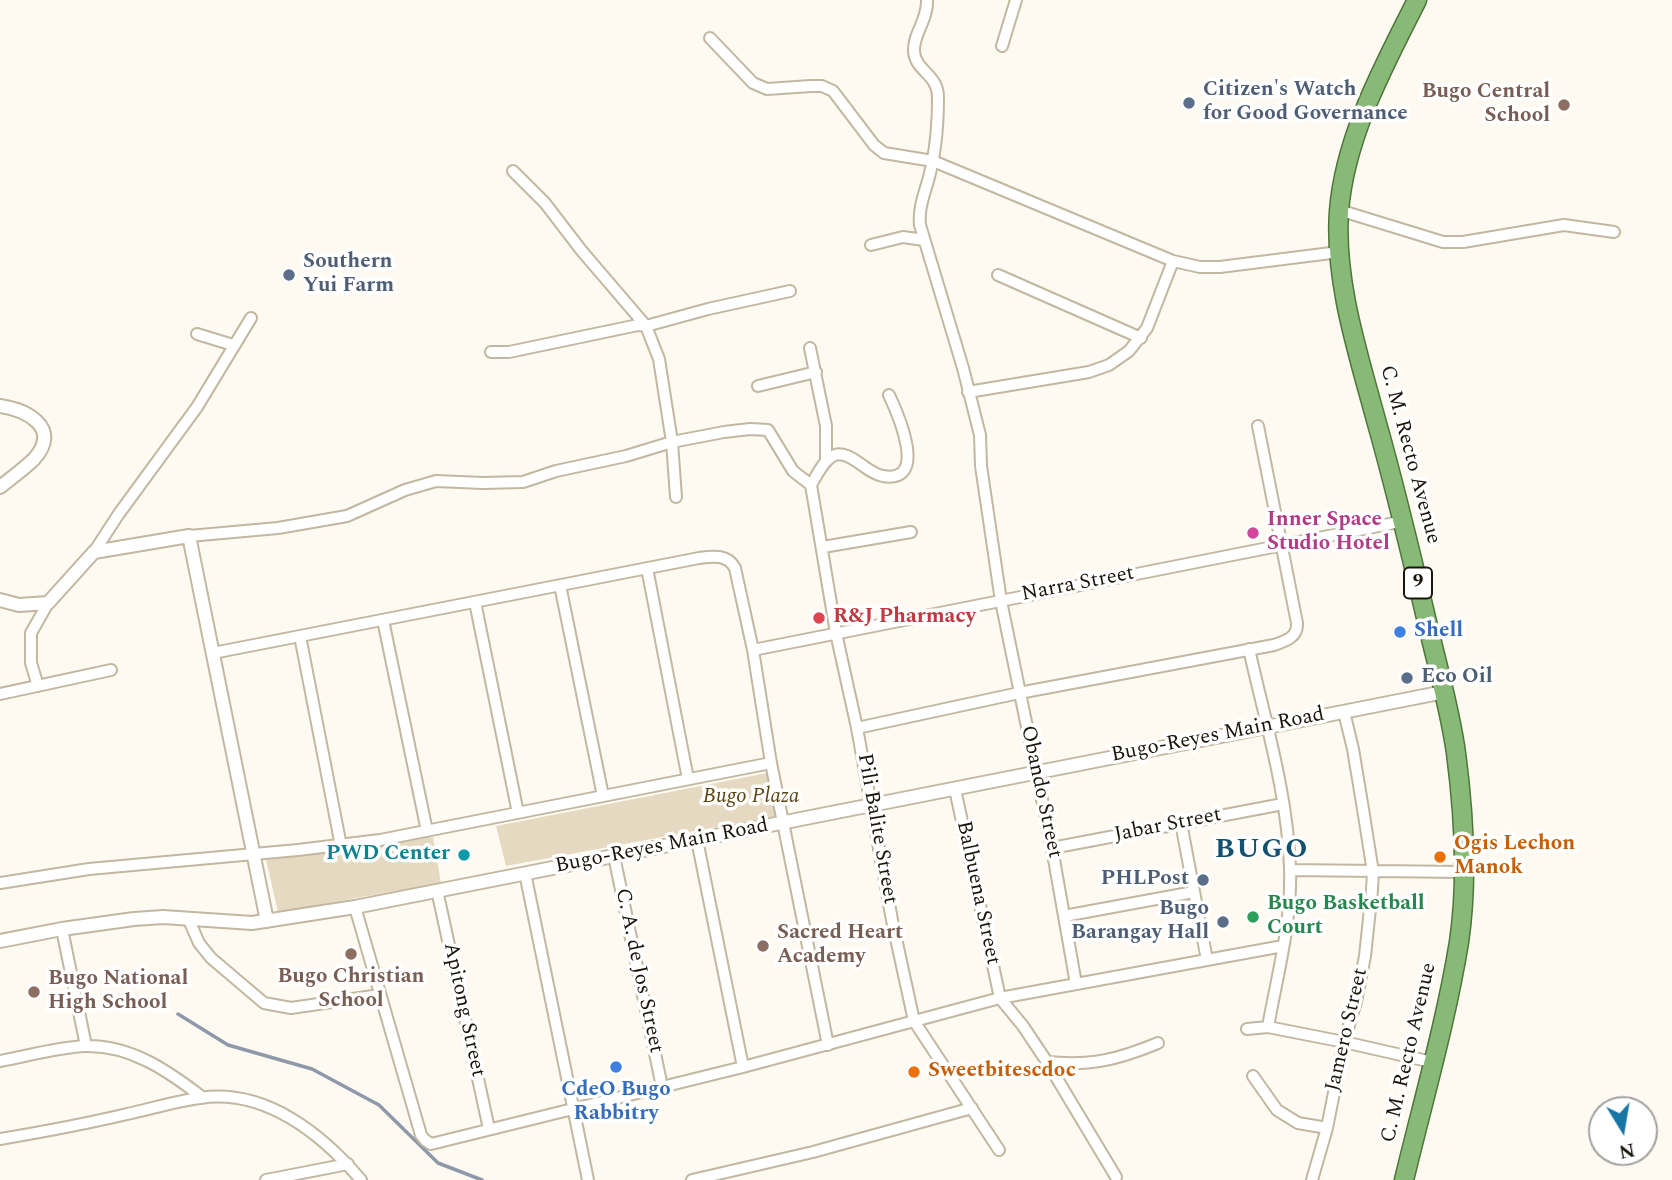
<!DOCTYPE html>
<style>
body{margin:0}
#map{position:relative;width:1672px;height:1180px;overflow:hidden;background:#fffaf1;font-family:Spectral,serif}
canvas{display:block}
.north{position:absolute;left:1588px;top:1096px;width:70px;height:70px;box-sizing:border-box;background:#fff;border:2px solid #a3a19e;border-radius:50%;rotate:169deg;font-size:19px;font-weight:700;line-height:28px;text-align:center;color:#19150c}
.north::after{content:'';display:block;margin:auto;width:24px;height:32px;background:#1876a4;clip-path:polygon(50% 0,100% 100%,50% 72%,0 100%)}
</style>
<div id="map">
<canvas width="1672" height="1180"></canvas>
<div class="north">N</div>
</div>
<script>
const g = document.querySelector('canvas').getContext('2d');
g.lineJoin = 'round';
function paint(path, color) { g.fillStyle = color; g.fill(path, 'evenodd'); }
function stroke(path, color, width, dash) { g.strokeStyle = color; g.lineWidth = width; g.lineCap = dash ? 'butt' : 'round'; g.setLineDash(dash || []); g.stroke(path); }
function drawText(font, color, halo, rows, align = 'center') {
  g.font = font + ' Spectral,serif'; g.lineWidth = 7; g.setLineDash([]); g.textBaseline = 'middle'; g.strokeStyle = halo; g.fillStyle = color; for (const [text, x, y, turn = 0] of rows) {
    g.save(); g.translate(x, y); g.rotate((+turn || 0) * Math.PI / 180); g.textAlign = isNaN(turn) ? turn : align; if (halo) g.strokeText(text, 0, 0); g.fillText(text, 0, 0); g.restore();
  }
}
paint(new Path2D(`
 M772,772L781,815L506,866L496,826Z
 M433,837L441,883L278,912L266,860Z`), '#e5d9c1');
stroke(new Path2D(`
 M178,1014L228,1045L312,1069L379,1105L438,1163L482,1180`), '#8d99aa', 3.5);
const minor = new Path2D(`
 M927,0C928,20 913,34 914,51C915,71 938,74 938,97C938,121 936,149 930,173C926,191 918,206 920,225L963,368L980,435L981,466L1001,601L1052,848L1076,984
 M710,38L753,83L767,89L811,86H822L833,91L874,145L884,153L933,161L1173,261L1200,267H1220L1339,252
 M1002,46L1016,0
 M513,171L545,203L581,250L646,326L659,359L672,442L676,497
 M1339,210L1443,242H1463L1564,225L1614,232
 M871,245L903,237L924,240
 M998,275L1141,338
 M197,334L233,345
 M810,348L826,426V461
 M491,352H509L638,325L646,326L708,309L790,291
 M758,386L816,372
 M968,392L1089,372L1109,365L1129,351L1147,328L1173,261
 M811,485L836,633L857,728L892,920L914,1021L999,1150
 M811,485C817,475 824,459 835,455C851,450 867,474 883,476C929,484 898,414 889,395
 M189,536L278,528L347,516L405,490L436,481L483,483L523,482L556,471L626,456L672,442L724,432L750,429L768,430L793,471L811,485
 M823,547L911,532
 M94,552L118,515L197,407L251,318
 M647,568L688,779
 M560,585L603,796
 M475,602L518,813
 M383,620L427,831
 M300,636L341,846
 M1249,649C1265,721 1288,795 1290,869C1292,922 1277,976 1268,1027L1344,1042L1432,1062
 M753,650L1404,521
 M213,653L699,558C712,556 728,554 735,568L753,650L771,763L828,1045
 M38,686L31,663V633L48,603
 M0,694L111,670
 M857,728L1019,693L1274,645C1286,641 1298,637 1297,623L1258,426
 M955,789L1000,998L1023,1026L1047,1062L1116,1177
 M1181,823L1207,960
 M697,840L743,1067
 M1052,848L1283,804
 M614,856L662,1087
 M1290,870L1463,872
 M525,873L588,1180
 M0,883L89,869L298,850L380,840L771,763
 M437,890L489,1129
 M355,907L421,1135L425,1140L431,1144L743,1067L1000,998L1283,946
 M1064,916L1194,892
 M188,918L199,943L211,958L264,1003L291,1008L380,995
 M62,929L86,1046
 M1247,1029L1268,1027
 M0,1061C27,1056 59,1047 86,1046C131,1045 168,1071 202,1097
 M1047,1062C1091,1066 1117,1060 1158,1043
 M1253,1076L1277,1110L1298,1123L1327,1128
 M0,1139C42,1132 85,1124 127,1114C151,1109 176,1101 200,1098C265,1088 322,1134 361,1180
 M266,1180L348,1164
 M692,1180L813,1152L972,1108
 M1312,1180L1327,1128L1344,1042L1356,1002L1365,956L1372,890L1373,872L1363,809L1353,749L1344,712`);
const tertiary = new Path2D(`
 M0,406C27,410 62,428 34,459C24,469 11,478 0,487
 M0,600L19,605L48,603L94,552L189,536L267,921
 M0,941L62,929L134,919L163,917L252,923L355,907L1444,692`);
const trunk = new Path2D(`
 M1404,1180C1423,1101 1446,1022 1459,942C1468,881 1464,814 1456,753C1450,709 1437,665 1427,622C1411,554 1395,487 1376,420C1358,353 1334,281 1339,211C1345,136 1384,66 1417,0`);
stroke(minor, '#c2b7a0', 14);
stroke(tertiary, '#c2b7a0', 16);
stroke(trunk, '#4e753b', 21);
stroke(minor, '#fff', 10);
stroke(tertiary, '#fff', 12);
stroke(trunk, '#88ba77', 18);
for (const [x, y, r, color] of [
 [1189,103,7,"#5c6f8a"],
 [1564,105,7,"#8d6e63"],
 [289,275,7,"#5c6f8a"],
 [1253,533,7,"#d1479c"],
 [819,618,7,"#e0444e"],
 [1400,632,7,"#3f7fe0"],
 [1407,678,7,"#5c6f8a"],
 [464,855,7,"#0f9aa8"],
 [1440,857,7,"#e8710a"],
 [1203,880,7,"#5c6f8a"],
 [1253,917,7,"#2e9e5b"],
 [1223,922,7,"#5c6f8a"],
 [763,946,7,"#8d6e63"],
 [351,954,7,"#8d6e63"],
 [34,992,7,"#8d6e63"],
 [616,1067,7,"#3f7fe0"],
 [914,1072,7,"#e8710a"]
]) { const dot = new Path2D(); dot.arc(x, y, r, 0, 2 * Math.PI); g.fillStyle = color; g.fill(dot); stroke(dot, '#fff', 2.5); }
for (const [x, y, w] of [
 [1418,583,28]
]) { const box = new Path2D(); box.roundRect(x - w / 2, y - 15.5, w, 31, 5); g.fillStyle = '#fff'; g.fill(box); stroke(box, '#19150c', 2); }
drawText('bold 19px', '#19150c', null, [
 ["9",1418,583]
]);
drawText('bold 21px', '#4e5e75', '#fff', [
 ["Citizen's Watch",1203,91],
 ["for Good Governance",1203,115],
 ["Southern",303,263],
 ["Yui Farm",303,287],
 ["Eco Oil",1421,678],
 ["PHLPost",1189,880,"right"],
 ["Bugo",1209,910,"right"],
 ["Barangay Hall",1209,934,"right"]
], 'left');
drawText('bold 21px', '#785e54', '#fff', [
 ["Bugo Central",1550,93,"right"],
 ["School",1550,117,"right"],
 ["Sacred Heart",777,934],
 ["Academy",777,958],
 ["Bugo Christian",351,978,"center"],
 ["School",351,1002,"center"],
 ["Bugo National",48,980],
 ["High School",48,1004]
], 'left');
drawText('21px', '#19150c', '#fff', [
 ["C. M. Recto Avenue",1409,455,75],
 ["Narra Street",1078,585,-11],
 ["Bugo-Reyes Main Road",1218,736,-11],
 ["Obando Street",1040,792,78],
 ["Jabar Street",1168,826,-11],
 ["Pili Balite Street",876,829,80],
 ["Bugo-Reyes Main Road",662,847,-11],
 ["Balbuena Street",977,893,78],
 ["C. A. de Jos Street",638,971,78],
 ["Apitong Street",463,1010,78],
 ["Jamero Street",1348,1030,-77],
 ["C. M. Recto Avenue",1410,1053,-77]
]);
drawText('bold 21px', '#b23c85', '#fff', [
 ["Inner Space",1267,521],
 ["Studio Hotel",1267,545]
], 'left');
drawText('bold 21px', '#be3a42', '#fff', [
 ["R&J Pharmacy",833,618]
], 'left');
drawText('bold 21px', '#366cbe', '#fff', [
 ["Shell",1414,632],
 ["CdeO Bugo",616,1091,"center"],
 ["Rabbitry",616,1115,"center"]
], 'left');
drawText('italic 21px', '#594410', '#fff', [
 ["Bugo Plaza",751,798]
]);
drawText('bold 21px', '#c56008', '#fff', [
 ["Ogis Lechon",1454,845],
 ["Manok",1454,869],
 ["Sweetbitescdoc",928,1072]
], 'left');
drawText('bold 21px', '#0d838f', '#fff', [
 ["PWD Center",450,855]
], 'right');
drawText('bold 21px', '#27864d', '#fff', [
 ["Bugo Basketball",1267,905],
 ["Court",1267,929]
], 'left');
g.letterSpacing = '2px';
drawText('bold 28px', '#11506f', '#fff', [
 ["BUGO",1262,852]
]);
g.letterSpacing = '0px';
</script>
